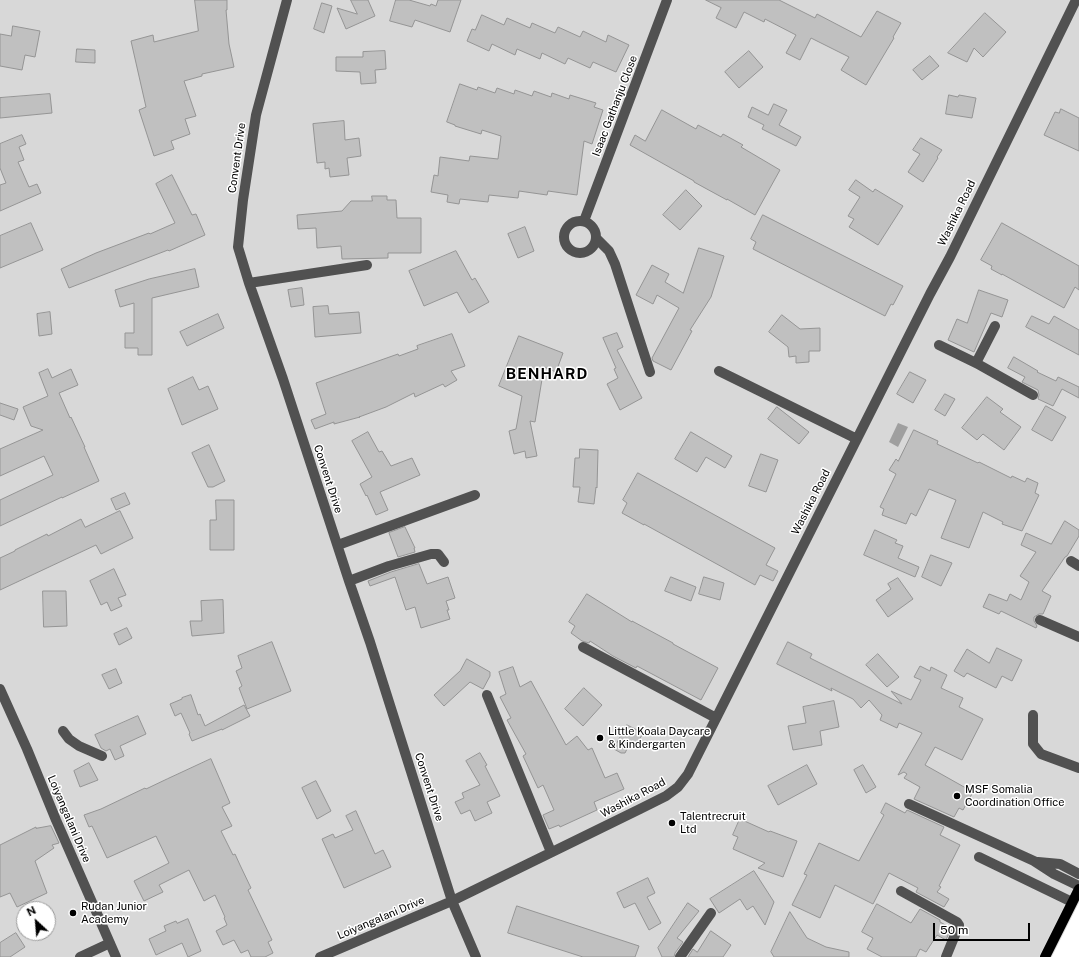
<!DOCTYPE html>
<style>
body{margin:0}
#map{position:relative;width:1079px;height:957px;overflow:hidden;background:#fff;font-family:"Public Sans",sans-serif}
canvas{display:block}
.north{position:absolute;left:16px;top:901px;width:40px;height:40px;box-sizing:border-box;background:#fff;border:1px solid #999;border-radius:50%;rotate:334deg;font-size:11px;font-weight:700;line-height:16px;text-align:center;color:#000}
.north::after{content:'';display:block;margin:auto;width:14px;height:18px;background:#000;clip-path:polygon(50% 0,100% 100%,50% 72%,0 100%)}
.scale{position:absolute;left:933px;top:923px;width:97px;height:18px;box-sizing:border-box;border:2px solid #000;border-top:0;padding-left:5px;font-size:12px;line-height:14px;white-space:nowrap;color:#000;-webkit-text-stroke:3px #fff;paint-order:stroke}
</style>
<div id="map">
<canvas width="1079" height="957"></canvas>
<div class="north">N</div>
<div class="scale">50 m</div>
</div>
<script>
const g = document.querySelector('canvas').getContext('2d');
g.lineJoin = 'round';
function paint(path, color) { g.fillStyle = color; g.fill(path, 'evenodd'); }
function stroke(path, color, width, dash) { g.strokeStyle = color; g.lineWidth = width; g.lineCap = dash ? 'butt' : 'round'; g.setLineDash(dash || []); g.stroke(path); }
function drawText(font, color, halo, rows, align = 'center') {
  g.font = font + ' "Public Sans",sans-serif'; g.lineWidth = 3; g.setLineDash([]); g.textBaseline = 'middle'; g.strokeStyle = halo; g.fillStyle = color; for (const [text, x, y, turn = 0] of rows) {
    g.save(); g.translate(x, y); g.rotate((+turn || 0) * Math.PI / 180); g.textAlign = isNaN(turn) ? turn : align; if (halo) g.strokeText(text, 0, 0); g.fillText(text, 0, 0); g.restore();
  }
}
paint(new Path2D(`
 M0,0H1079V892L1044,957H0ZM24,909H48V933H24Z`), '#d8d8d8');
paint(new Path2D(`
 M898,423L908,427L898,447L889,442Z`), '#9f9f9f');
const building = new Path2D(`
 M195,0H227V10H226L229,44L234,67L202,74V76L184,81L196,116L185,119L190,134L171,141L174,149L154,156L139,110L146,107L131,41L153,35L154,42L198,31Z
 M351,0H368L375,16L346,29L337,8L357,14Z
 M396,0H409L430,6L431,4L436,6L438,0H461L450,32L415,20L412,27L390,21Z
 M706,0H779L815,18L817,14L861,37L877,11L901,23L893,37L894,38L866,85L841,70L849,57L811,38L800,60L786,53L796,35L765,19L764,22L744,12L736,28L716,18L721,8Z
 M322,3L332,6L324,33L314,29Z
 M985,13L1006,32L983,57L974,48L967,62L948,53Z
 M482,15L504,25L507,18L530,28L532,23L555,33L558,27L580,37L583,31L606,42L608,35L629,45L616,72L593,62L590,68L568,58L565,64L542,53L540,59L517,49L515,55L492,44L489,51L467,41L472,29L475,30Z
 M13,26L40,31L35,57L25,55L22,70L0,66V34L11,36Z
 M77,49L95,50V63L76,62Z
 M385,51L386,69L375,70L376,83L361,84L360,72L336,71V57H363V52Z
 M749,51L763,67L739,88L725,72Z
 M930,56L939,66L922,80L913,70Z
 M460,84L477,90L478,87L495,93L497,88L514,94L515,90L532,96L534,91L551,97L552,93L569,99L570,95L596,103L594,107L603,110L592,144L584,141L577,195L548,191L547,195L519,191L518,198L489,195L488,202L460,199L459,204L447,202L448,195L431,192L434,175L438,176L440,157L469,161L470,156L498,159L501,136L482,130L481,134L455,126V125L447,122Z
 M50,94L52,113L0,118V98Z
 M949,95L958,97L959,95L976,98L972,118L946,114Z
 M774,104L787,110L779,125L801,137L796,146L762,129L764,125L748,117L752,107L768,115Z
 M1061,109L1079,118V151L1044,135L1055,112L1059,113Z
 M662,110L696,129L698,125L721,137L723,134L743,145L741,147L780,170L755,215L727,199V200L694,182V181L630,145L635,135L645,141Z
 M344,121L345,140L359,138L361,156L347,158L349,175L330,177L329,168L325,169V162L317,163L313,124Z
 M22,135L26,144L19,147L24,160L18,162L29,187L37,184L41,193L0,211V185L6,183L0,168V144Z
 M921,138L942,150L937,157L938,158L923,182L908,172L920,154L913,150Z
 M172,175L192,215L196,214L205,235L169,251L168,250L69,288L61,269L96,253L149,233L150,234L175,223L156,184Z
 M856,180L873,192L875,189L903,206L878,245L849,227L854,219L848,216L860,197L849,190Z
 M686,190L702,206L680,230L663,215Z
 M372,196H387V200H396L397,218H421V253H388V258L342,259L341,246L317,248L316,228L298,229L297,215L342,211L351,201H372Z
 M763,215L903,286L893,305L891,304L885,316L753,249L756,242L751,239Z
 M31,223L43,250L0,268V236Z
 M1002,223L1079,266V290L1075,287L1064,308L1002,274V275L991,269L992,266L981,260Z
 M525,227L534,251L518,258L508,234Z
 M699,248L724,256L711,297L690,330L692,331L671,370L653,361L652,358L679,308L657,295L653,304L636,295L652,265L669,274L665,282L683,293Z
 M456,251L472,280L475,278L489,302L469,313L457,292L424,306L409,271Z
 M195,269L199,287L152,298V355H138V348H125V333H134V303L120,307L115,290L149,279Z
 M302,288L304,305L291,307L288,290Z
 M979,290L1008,300L1002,317L991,313L974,352L948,340L957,319L967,323Z
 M328,306L329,314L359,312L361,333L315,337L313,307Z
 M50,312L52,334L39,336L37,314Z
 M218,314L224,328L187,346L180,332Z
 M782,315L800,329L820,328V351H809V362L796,363V356L789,357L788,347L769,332Z
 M1032,316L1049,324L1054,316L1079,330V355L1026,327Z
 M617,333L623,347L617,350L642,398L620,410L607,384L618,378L614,369L616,368L603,338Z
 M452,334L465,366L451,371L457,380L445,387L443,384L415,397L414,393L386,407L359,417H360L334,424V422L315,429L311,420L326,414L316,383L398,354L399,356L418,349L417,346Z
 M519,336L563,353L556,372L544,367L535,422L530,421L537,456L526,458L525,451L514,454L509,431L516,429L522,396L499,386Z
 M1014,357L1038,371L1037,372L1056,381L1058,377L1079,387V398L1062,389L1053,406L1038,399L1039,395L1038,390L1022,382L1025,377L1008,368Z
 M48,369L52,378L71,369L78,385L59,393L70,418L71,417L85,447H84L99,481L62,498V497L0,526V500L53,475L44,456L0,476V449L43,430L31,426L23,407L48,396L39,373Z
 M910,372L926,380L913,403L897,394Z
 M193,377L199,390L208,386L218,409L182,425L168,389Z
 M945,394L955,399L945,416L935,410Z
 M987,397L1003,409L1000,412L1021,427L1004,450L983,434L977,440L962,428Z
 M0,403L18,409L14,420L0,415Z
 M1046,406L1066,417L1052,441L1032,430Z
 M777,407L809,432L799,444L768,419Z
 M914,430L938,441L937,444L978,463L979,462L1011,478L1012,476L1025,482L1027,478L1038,483L1035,493L1039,495L1022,531L1002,524L1003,522L983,512L969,548L941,538L956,500L929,489L916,516L911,513L906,524L882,515L884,509L880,507L896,474L889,470L896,459L898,461Z
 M368,432L379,452L382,451L391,466L412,458L420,475L380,492L388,510L376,515L367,495L366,496L360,484L372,477L352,441Z
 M691,432L720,449L732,456L725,468L706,457L697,472L675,459Z
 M209,445L225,481L213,487H208L192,453Z
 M580,449L598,450L597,488L596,487L594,504L578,502L580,487H573L575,458H579Z
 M761,454L778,460L766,492L749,486Z
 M638,473L775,548L766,565L778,571L773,581L760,575L755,585L644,524V525L622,513L627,503L623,500Z
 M125,493L130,504L116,510L111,499Z
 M216,500H234V550H210V520H216Z
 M120,511L133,538L101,554L96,545L0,590V558L15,551V550L47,534L48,536L81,519L85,527Z
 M1065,521L1079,530V536L1067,556L1065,557L1042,591L1051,596L1043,614H1039L1034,617V621L1037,626L1036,628L1001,611L999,614L983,607L989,594L1007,601L1010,594L1021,600L1029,582L1020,576L1036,552L1021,545L1026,533L1051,544Z
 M405,527L415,548H414L415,552L398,557L389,533Z
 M875,530L897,540L895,543L903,546L898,558L919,567L915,577L864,555Z
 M931,555L952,563L941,586L922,577Z
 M419,564L427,584L448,577L455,598L446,601L449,610H447L450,619L421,628L415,607L406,610L395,577L370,586L368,581L391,572Z
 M114,569L126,595L118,598L122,606L111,611L107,602L101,605L90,581Z
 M671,577L696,587L691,601L665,591Z
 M704,577L724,583L720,600L699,594Z
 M898,578L913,599L888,617L876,600L891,589L888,584Z
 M43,591H66L67,626L44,627Z
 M587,594L632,622V621L673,643V644L718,668L701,700L637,666L636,668L613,656L590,641L589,643L582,641L571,633L575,626L569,622Z
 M223,600L224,633L192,636L190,621H202L201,601Z
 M127,628L132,638L119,645L114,634Z
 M272,642L291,691L247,709L239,688L242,686L236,671L242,668L238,656Z
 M788,642L812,654L810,658L902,704L891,691L911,700L921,680L914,677L920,666L930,671L931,667L947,675L941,688L963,698L959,707L983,719L962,760L935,747L925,765L973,792L963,810L959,808L954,817L914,799L920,787L904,778L907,774L904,772L898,775L922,733L899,723L897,728L880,720L882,715L869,700L861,708L853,699L831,688L832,691L777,664Z
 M997,648L1022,660L1012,681L1002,676L996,688L967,673L964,677L954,671L967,649L989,663Z
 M878,654L899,677L887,687L866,665Z
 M467,659L490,672V676L483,689L470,682L444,706L434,695L460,671Z
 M513,667L520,687L531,681L566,745L577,736L588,750L592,748L605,778L617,773L624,789L594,802L597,810L560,827L559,825L549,829L543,815L554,810L543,785L538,788L523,756L526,754L507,720L511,718L500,697L506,694L499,672Z
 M116,669L122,683L109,689L102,675Z
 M584,688L602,705L583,726L565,709Z
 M191,695L198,715L200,714L205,726L244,705L250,716L222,730V729L192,741L189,734L190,733L181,713L175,716L170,704L182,699V698Z
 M834,701L839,727L820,731L822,745L793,750L788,726L806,723L803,707Z
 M138,716L146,734L120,746L124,756L115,760L110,749L106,751L101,748L95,735Z
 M627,725L643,733L637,744L631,741L625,753H621L614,749Z
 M480,753L487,765L485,766L500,796L487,802L492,813L475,821L470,810L461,814L455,802L464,798L462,793L480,785L466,761Z
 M211,759L230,803L222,807L232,826L221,831L233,855L235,854L240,865L251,888L248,890L272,940L268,942L273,953L265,957H251L248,950L241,953L234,940L223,945L216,931L227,925L224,918L225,917L215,895L204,901L189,870L159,885L163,892L144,901L134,881L169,863L156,836L107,858L92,826L89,827L84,815L101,809L145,788L146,789L167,779Z
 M89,763L98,780L80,787L74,771Z
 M807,765L817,784L778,805L768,786Z
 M863,765L876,787L866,793L854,770Z
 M316,781L331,811L317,819L302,788Z
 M886,803L905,813L907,810L944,827L940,835L960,845L939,886L941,887L937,892L949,899L944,907L916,892L918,888L889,873L873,904L835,885L820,918L792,905L807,875L804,874L819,843L859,861L884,815L881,813Z
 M356,811L375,854L383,850L391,867L344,888L322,839L333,834L335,838L353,830L346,816Z
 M740,819L769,832L770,831L797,841L783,877L758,868L765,863L733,849L738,837L733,835Z
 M51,826L59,843L52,845L54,848L35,861L47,893L17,907L10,893L0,897V845L36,827V828Z
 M754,871L774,902L765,925L753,906L747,910L740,899L719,913L710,899Z
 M648,878L655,893L647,897L661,923L649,930L635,903L624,908L617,893Z
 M688,903L699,911L677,938L683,942L675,953L674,957H662L658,948Z
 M877,904L911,923L920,909L940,920V922L951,928L946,940L937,935L926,952L920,949L916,957H882L867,949L873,938L862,932Z
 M517,906L639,946L635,957H583L508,933Z
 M790,912L807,938L826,947L849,952V957H774L771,952Z
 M188,919L201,951L188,957L182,943L156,955L149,939L166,931L164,926L176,921L177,923Z
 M711,931L731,945L723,957H688L693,949L697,952Z
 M16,933L25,947L10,957H0V943Z`);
paint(building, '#c0c0c0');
stroke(building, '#959595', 1);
const major = new Path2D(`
 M1045,957L1079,889`);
stroke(major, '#dbdbdb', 12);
stroke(new Path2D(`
 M287,0L256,115L243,200L238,247L249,283L283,379L349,581L370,642L452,901L476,957
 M564 237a16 16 0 1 1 32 0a16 16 0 1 1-32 0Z
 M584,221L667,0
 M597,239L609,251L615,264L650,372
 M249,283L367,265
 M939,345L976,363L1033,395
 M976,363L995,326
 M719,371L857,439
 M338,545L475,495
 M1071,561L1079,566
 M349,581L389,566L431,554H438L444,562
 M1040,620L1079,637
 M583,647L716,718
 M0,689L27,749L56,820L116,957
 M487,695L551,852
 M1033,715V744L1041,754L1079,768
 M63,731L69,739L79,746L102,756
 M909,804L1034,861L1054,874L1079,886
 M979,857L1072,902
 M1038,862L1060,864L1079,874
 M901,891L957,922L959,925L946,957
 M80,957L110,943
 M320,957L452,901L640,809L666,796L678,787L688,774L930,294L950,257L1076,0
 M680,957L711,913`), '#515151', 10);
stroke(major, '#000', 10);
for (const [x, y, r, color] of [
 [600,738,4,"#000"],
 [957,796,4,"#000"],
 [672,823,4,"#000"],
 [73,913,4,"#000"]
]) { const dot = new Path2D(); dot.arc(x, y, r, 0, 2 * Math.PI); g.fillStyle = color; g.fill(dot); stroke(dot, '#fff', 1.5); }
drawText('11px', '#000', '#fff', [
 ["Isaac Gathanju Close",615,106,-69],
 ["Convent Drive",237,158,-82],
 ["Washika Road",957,213,-64],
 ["Convent Drive",328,479,72],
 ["Washika Road",811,502,-63],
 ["Convent Drive",429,787,72],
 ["Washika Road",633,798,-28],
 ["Loiyangalani Drive",69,819,67],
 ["Loiyangalani Drive",381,918,-23]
]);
drawText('11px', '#000', '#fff', [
 ["Little Koala Daycare",608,732],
 ["& Kindergarten",608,745],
 ["MSF Somalia",965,790],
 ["Coordination Office",965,803],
 ["Talentrecruit",680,817],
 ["Ltd",680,830],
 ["Rudan Junior",81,907],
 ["Academy",81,920]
], 'left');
g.letterSpacing = '1px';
drawText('bold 15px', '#000', '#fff', [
 ["BENHARD",547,374]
]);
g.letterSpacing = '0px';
</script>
